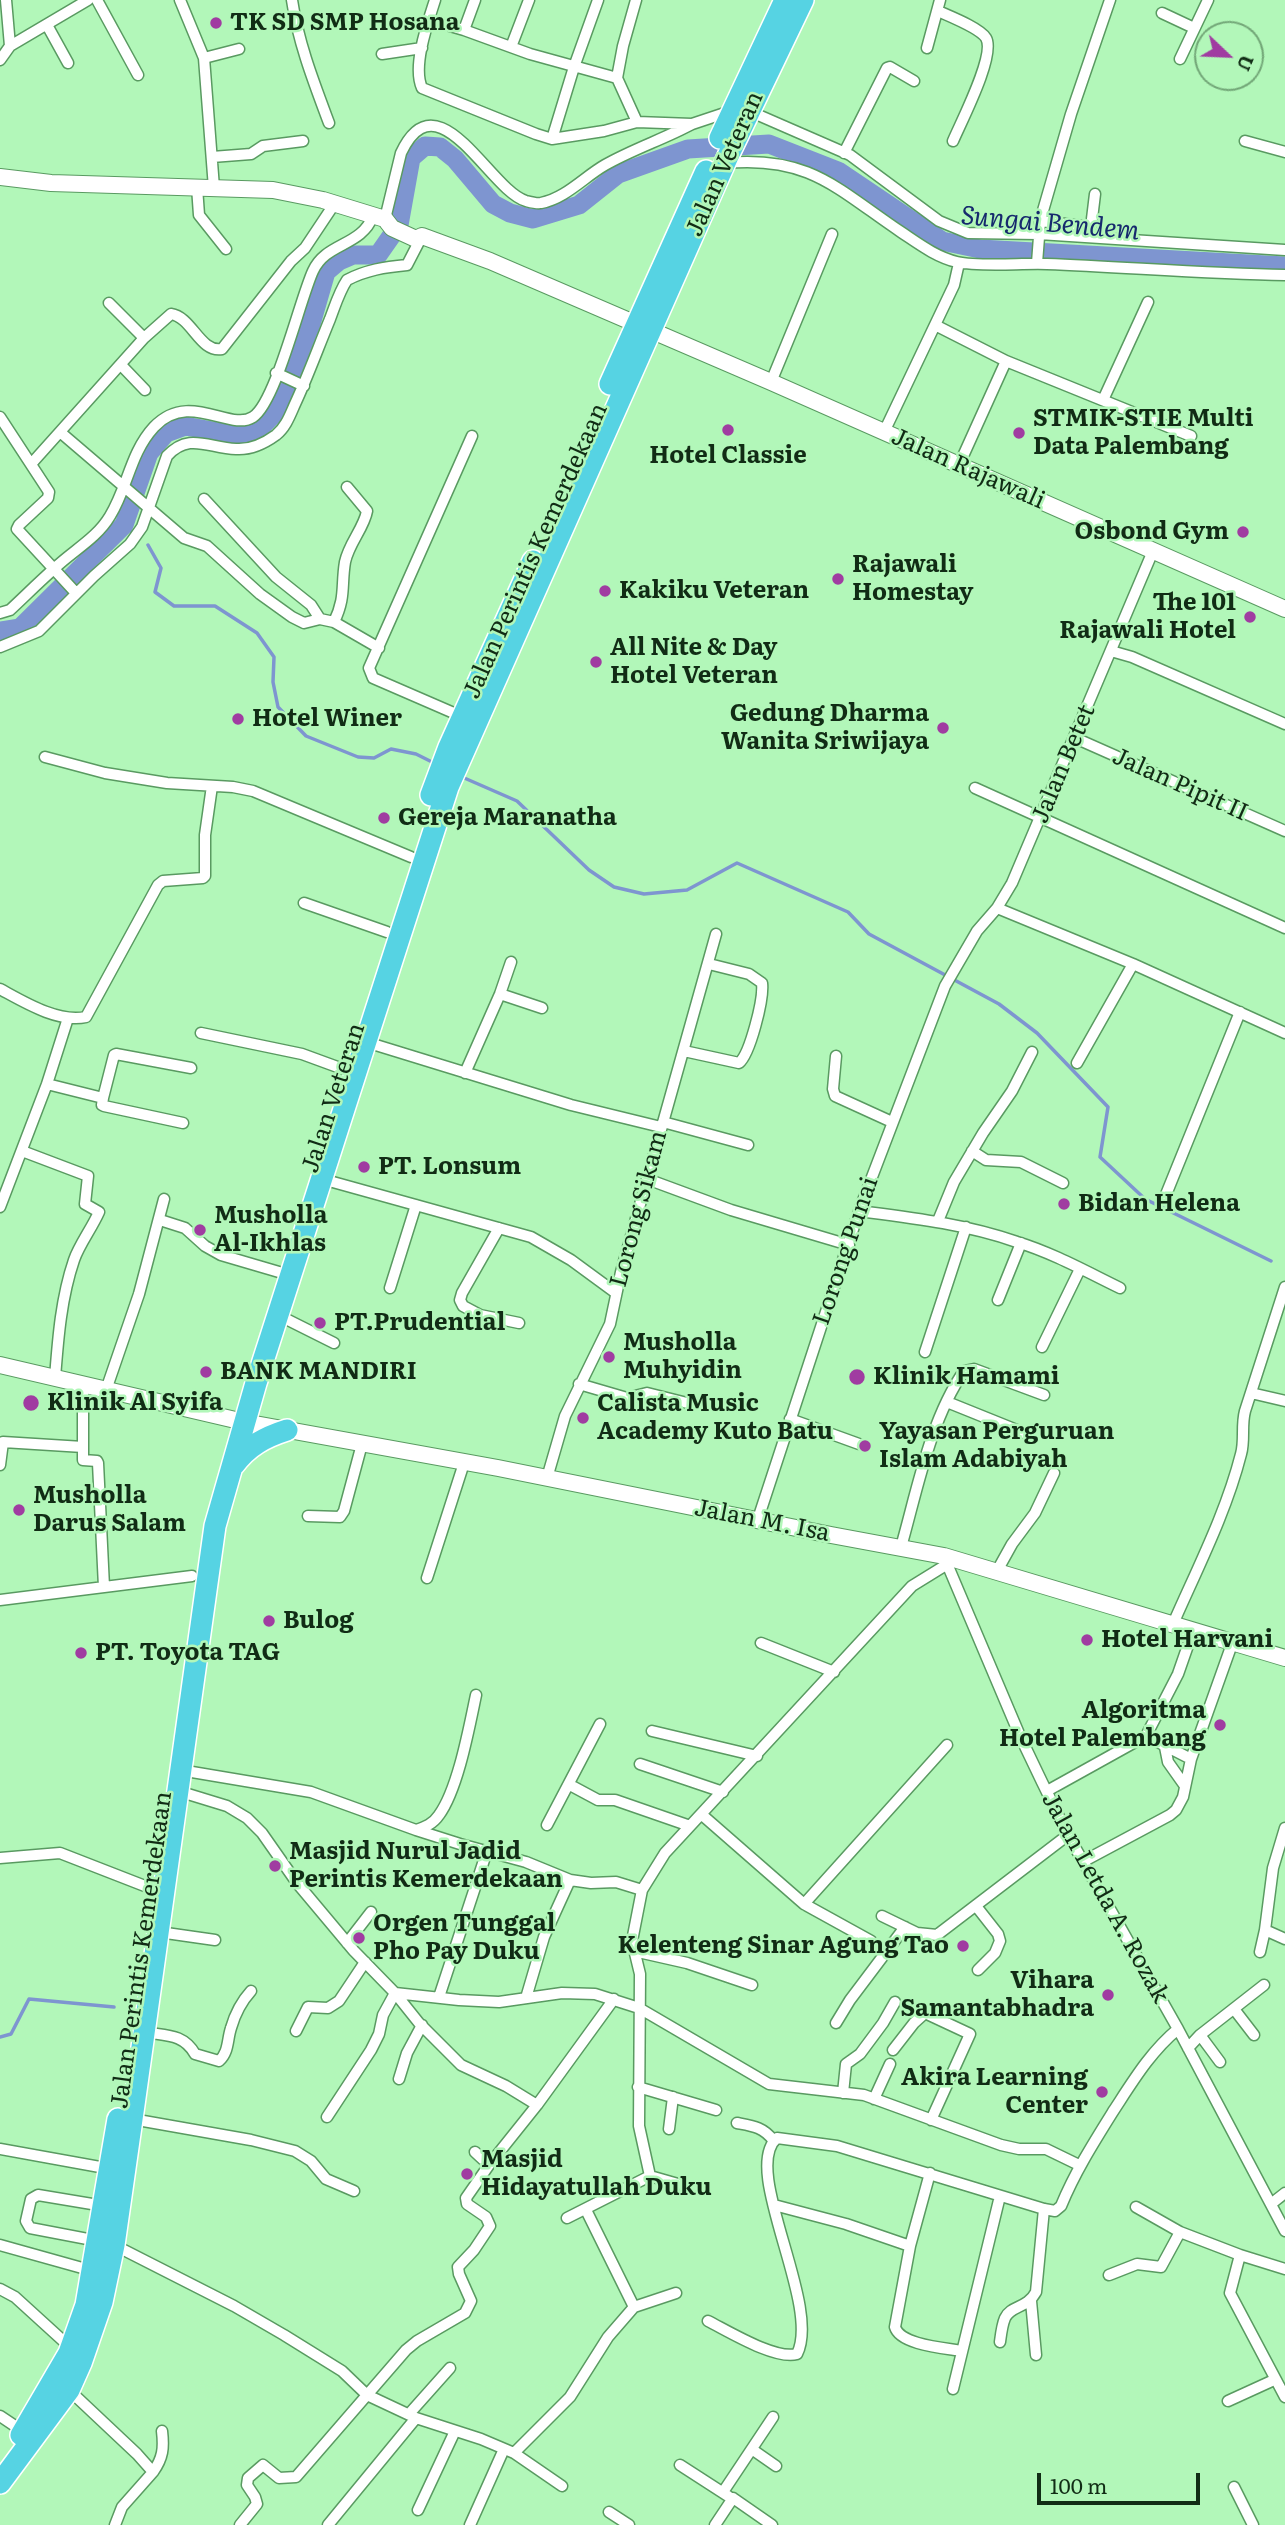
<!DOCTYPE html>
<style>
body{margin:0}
#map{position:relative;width:1285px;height:2525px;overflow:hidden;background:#b2f7b9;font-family:Literata,serif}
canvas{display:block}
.north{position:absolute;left:1194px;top:21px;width:70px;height:70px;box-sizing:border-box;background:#b2f7b9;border:2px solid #72a677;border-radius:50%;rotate:113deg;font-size:19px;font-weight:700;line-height:28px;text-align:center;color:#112c15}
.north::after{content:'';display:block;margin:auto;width:24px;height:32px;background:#a03ca1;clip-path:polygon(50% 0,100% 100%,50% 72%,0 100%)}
.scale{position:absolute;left:1037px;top:2473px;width:163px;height:32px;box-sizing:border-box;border:4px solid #112c15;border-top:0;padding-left:9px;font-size:21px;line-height:24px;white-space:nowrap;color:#112c15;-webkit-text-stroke:5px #b2f7b9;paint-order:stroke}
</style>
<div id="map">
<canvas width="1285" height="2525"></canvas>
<div class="north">U</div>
<div class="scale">100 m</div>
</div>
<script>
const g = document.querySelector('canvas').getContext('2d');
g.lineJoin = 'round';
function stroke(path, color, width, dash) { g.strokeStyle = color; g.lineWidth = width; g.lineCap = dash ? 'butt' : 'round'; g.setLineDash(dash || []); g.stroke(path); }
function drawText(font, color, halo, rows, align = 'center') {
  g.font = font + ' Literata,serif'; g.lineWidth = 5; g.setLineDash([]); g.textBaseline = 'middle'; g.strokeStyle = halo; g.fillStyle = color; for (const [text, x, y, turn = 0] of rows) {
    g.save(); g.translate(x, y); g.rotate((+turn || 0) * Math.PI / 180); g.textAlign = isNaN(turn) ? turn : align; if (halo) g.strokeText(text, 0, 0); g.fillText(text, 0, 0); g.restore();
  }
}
stroke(new Path2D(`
 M124,525L132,532
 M148,545L161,568L155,592L174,606H215L257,633L274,657L273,682L278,707L306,736L358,757L374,758L391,749L416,754L436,764
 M462,777L517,801L589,870L614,887L644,894L687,890L737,863L848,912L869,934L999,1004L1037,1033L1108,1107L1100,1157L1145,1199L1271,1261
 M0,2037L11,2034L29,1999L114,2007`), '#7e95d0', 3.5);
stroke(new Path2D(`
 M0,631L20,628L124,525L149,453L166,433L185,426L240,436L260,428L276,412L311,324L326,272L339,261L353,255H378L399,225L411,158L425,146L440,147L455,159L493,204L510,213L533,219L579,205L618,174L688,149L769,144L838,171L942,241L980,249L1285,266`), '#7e95d0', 19);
const street = new Path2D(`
 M97,0L138,75
 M180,0L204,58L214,188
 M292,0C298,42 314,83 329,123
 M435,0C428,22 412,66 422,88L536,134L552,139L604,131L637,122L692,124L731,111
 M636,0L623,46L617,78L637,122
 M938,11C949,16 980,28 986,38C996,55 961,122 953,141
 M1162,13L1194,28
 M429,20L464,30L530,54L617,78
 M47,25L68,63
 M464,30L475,0
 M10,46L88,0
 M511,47L529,0
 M927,48L940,0
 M382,54L422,48
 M204,58L239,49
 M1180,59L1208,0
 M0,60L10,46L6,0
 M749,111L850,155L939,221L968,233L1039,234L1285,250
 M552,139L574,67L598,0
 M1245,141L1285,152
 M844,153L887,68L890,67L914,81
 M212,157L251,154L263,146L303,141
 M725,163C809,155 837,189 901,232C919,244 936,257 957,262C979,267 1022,263 1047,264C1126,267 1206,274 1285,275
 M197,187L199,215L226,249
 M385,219L401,153C438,74 490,191 526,201C530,202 537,204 541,203C566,198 584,177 605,165C633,149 664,139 692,124
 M1040,221L1091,227L1095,194
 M1039,234L1040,221L1071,114L1110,0
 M1037,263L1039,237
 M109,303L144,338
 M935,325L1006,361L959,465
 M1006,361L1191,436
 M121,365L145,390
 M276,373L304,386
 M771,382L832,234
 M1103,400L1148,302
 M0,417L49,492L48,498L19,525L17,529L76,593
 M60,432L184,538L207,546L260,594L292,617L304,623L320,619L334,622L379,648
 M884,432L954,285L959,263
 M32,463L144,338L171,314C192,317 200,353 222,349L291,261L305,248L335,203
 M204,499L276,577L311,605L320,619
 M0,613L10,610C25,596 40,581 56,567C74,550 97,538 110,516C128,487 130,453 154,427C189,390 230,432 253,417C276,402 300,299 313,271C326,242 361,247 373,216
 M334,622C346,597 341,586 345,562C349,543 364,528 367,511L347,487
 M0,647L39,631L94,576L130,544L142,527L167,456C189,432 208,448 236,449C250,450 265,443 276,435C286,427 290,415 295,404C308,376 318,348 330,319C335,306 339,292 347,280C366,270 385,267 407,265L422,236
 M1111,651L1132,657L1285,724
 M463,717L373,678L369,668L472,436
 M1075,738L1285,831
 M45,757L105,773L167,783L233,787L253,791L411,857
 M975,788L1285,928
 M304,903L387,932
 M997,908L1133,964L1285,1033
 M0,989C24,1002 58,1023 86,1017L158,885L163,881L203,878L205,876V835L212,786
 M500,994L542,1008
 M201,1033L302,1054L343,1069
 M366,1042L571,1105L661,1127
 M684,1051L739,1063C750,1054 764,999 762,983L749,974L709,964
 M836,1056L833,1089L835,1096L892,1122
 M1077,1063L1133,964
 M465,1073L500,994L511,962
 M47,1084L103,1098L114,1055L116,1054L191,1068
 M103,1098L102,1105L104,1106L183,1123
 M663,1122L748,1145
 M22,1151L88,1176L85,1204L99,1212C92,1228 79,1245 74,1260C61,1298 58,1339 55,1378
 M972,1151L986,1160L1021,1162L1063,1183
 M322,1179L531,1237L571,1260L616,1293
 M647,1179L731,1210L849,1245
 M1165,1197L1240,1012
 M0,1207L47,1084L68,1018
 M859,1211C913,1218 965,1224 1017,1242C1053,1253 1087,1272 1120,1288
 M160,1220L185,1228L205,1246L221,1255L279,1272
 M938,1221L954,1182L983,1133L1012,1091L1032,1052
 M499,1228L462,1293L460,1300L463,1306L480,1315L519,1323
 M390,1288L416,1205
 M998,1300L1021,1243
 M278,1315L334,1343
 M1042,1347L1080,1269
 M925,1352L966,1227
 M579,1384L627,1398L647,1393L691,1404
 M83,1385V1460L97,1461L98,1463L104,1587
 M106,1390L139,1294L164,1199
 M1251,1393L1285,1401
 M947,1402L1024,1433
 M790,1419L859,1444
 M0,1465L3,1442L83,1447
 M547,1478L565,1416L610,1324L621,1272L716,934
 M308,1516L340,1517L344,1511L362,1444
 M758,1519L859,1211L945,986L977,931L997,908L1012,883L1153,551
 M901,1547C917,1491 930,1420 964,1371L974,1369L1044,1395
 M945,1559L1020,1736L1042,1782L1068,1835L1178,2029L1285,2231
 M997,1571L1012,1544L1035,1513L1054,1473
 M427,1578L464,1463
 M0,1600L192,1576
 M1173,1624C1197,1569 1226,1513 1241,1454C1245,1440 1241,1426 1245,1411L1285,1287
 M761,1643L834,1672
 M652,1731L757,1756
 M1165,1747L1168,1762L1185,1786
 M1191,1759L1232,1644
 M640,1764L723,1792
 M180,1770L311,1792L416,1830C425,1827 433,1824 439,1815C458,1789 469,1728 476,1695
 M570,1785L598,1800H615L690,1826
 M178,1791L227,1806L247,1818L262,1833L297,1883L354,1951L395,1993L459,2000L499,2002L562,1993L595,1994L639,2008L769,2084L864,2095L1001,2145L1019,2149H1046L1079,2165
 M1047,1791L1146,1736L1178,1674L1193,1631
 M701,1814L804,1904L947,1745
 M547,1825L600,1724
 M1285,1828L1273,1868L1265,1930L1285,1939
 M416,1830L460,1844L526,1862L570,1880L591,1883L616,1882L642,1890
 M0,1858L60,1853L150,1888
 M1084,1861L1170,1815L1176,1810L1183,1797L1191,1759L1146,1736
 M804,1904L871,1941
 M976,1906L998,1934L1000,1941L995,1953L978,1970
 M882,1916L917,1933L937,1935L1068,1835
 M159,1932L215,1940
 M347,1943L371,1912
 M634,1951L687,1963L752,1985
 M1260,1952L1265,1930
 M439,1997L487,1851
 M526,1998L544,1937L570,1880
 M1234,2009L1254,2035
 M836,2023L850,2000L905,1927
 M296,2031L308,2007L328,2008L339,2001L365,1962
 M144,2032C165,2036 183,2033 195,2054L219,2061C229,2052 227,2040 231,2028C235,2014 241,2002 251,1991
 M1200,2035L1220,2062
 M1188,2048L1200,2035L1264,1985
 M893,2050L914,2023L925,2013L970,2034L931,2120
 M399,2079L407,2053L422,2025
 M638,2087L716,2110
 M843,2093L846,2064L860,2054L883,2023L895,2002
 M874,2099L890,2064
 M327,2117L371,2050L379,2034L383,2015L395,1993L419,2023L461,2065L506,2086L537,2105
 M132,2119L251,2140L295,2151L311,2161L326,2179L354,2191
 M737,2123C753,2126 763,2127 773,2140
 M669,2129L673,2097
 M0,2149L111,2169
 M475,2152L489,2165L537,2105L614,1999
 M930,2173L910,2246L895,2327C900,2345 945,2348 962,2351
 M678,2184L650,2176L639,2126L640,1974L632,1941L642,1890L665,1853L912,1586L946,1565
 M1271,2204L1285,2193
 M774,2205L846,2224L910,2246
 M1136,2207L1180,2232L1240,2255L1285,2269
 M586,2210L634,2307
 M567,2218L650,2176
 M98,2241L30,2228L26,2221L31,2199L38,2195L104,2206
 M0,2245L93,2271
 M114,2245L234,2306L284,2335L342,2371L367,2395L416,2418L481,2439L514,2453L562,2486
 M1240,2255L1230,2293L1285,2397
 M1109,2275L1137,2264L1161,2267L1180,2232
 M0,2289L15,2297L71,2348
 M1031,2301L1036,2355
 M708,2321C728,2331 775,2360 797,2354C822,2305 740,2169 777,2138L837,2146L1044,2209L1055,2211L1061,2206C1075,2172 1094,2142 1114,2110C1133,2081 1151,2051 1178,2029
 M1000,2342C1001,2334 1002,2325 1005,2318C1011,2305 1027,2309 1036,2292L1044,2209
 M953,2389L1000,2196
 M69,2390L137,2454L153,2472L122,2507L115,2525
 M1228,2401L1274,2380
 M409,2414L450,2368
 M0,2416L24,2432
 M753,2450L776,2466
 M514,2453L570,2397L608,2337L634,2307L676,2293
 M680,2465L728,2496
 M153,2472C163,2458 164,2448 162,2431
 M1234,2487L1253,2525
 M723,2492L773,2417
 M418,2510L455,2431
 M609,2512L629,2525
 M240,2525L257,2504L255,2497L247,2485L248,2478L263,2465L279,2478L296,2477L406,2350L417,2341L465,2313L471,2301L459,2274L458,2267L474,2250L490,2226L486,2217L467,2204L466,2198L489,2165
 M328,2525L416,2418
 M470,2525L504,2449
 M715,2525L733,2498L772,2525`);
const secondary = new Path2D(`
 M0,177L51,183L273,190L323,200L385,219L392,228L416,239L422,236L490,261L771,382L1285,609
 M0,1365L244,1422L498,1468L831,1535L944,1556L1285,1658`);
const highway = new Path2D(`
 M720,138L785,0
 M610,384L706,171
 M431,795L449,747L533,561
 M234,1465C248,1446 265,1437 287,1430
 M21,2435L69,2353L86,2305L118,2119
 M0,2483L69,2390L81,2363L102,2302L114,2245L132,2119L215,1526L256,1383L345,1106L448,787L728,156L803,0`);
stroke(street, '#599a61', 13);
stroke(secondary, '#599a61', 18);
stroke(highway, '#fff', 24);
stroke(street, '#fff', 10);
stroke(secondary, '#fff', 16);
stroke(highway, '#56d3e3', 21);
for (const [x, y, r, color] of [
 [216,23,7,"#a03ca1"],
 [728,430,7,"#a03ca1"],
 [1019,433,7,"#a03ca1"],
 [1243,532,7,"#a03ca1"],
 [838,579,7,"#a03ca1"],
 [605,591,7,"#a03ca1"],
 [1250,617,7,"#a03ca1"],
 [596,662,7,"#a03ca1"],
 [238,719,7,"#a03ca1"],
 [943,728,7,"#a03ca1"],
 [384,818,7,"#a03ca1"],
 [364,1167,7,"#a03ca1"],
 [1064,1204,7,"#a03ca1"],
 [200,1230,7,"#a03ca1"],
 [320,1323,7,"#a03ca1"],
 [609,1357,7,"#a03ca1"],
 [206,1372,7,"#a03ca1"],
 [857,1377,9,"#a03ca1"],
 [31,1403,9,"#a03ca1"],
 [583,1418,7,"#a03ca1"],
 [865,1446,7,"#a03ca1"],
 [19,1510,7,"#a03ca1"],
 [269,1621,7,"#a03ca1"],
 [1087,1640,7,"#a03ca1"],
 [81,1653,7,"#a03ca1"],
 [1220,1725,7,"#a03ca1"],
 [275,1866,7,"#a03ca1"],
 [359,1938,7,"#a03ca1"],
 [963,1946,7,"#a03ca1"],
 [1108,1995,7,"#a03ca1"],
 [1102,2092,7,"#a03ca1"],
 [467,2174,7,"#a03ca1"]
]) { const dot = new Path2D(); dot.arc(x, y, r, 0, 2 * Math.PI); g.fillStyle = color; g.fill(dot); stroke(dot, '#b2f7b9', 2.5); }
drawText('bold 24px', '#112c15', '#b2f7b9', [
 ["TK SD SMP Hosana",230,23],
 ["STMIK-STIE Multi",1033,419],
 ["Data Palembang",1033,447],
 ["Hotel Classie",728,456,"center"],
 ["Osbond Gym",1229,532,"right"],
 ["Rajawali",852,565],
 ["Homestay",852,593],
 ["Kakiku Veteran",619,591],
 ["The 101",1236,603,"right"],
 ["Rajawali Hotel",1236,631,"right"],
 ["All Nite & Day",610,648],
 ["Hotel Veteran",610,676],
 ["Gedung Dharma",929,714,"right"],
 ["Wanita Sriwijaya",929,742,"right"],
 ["Hotel Winer",252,719],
 ["Gereja Maranatha",398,818],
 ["PT. Lonsum",378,1167],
 ["Bidan Helena",1078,1204],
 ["Musholla",214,1216],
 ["Al-Ikhlas",214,1244],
 ["PT.Prudential",334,1323],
 ["Musholla",623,1343],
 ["Muhyidin",623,1371],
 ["BANK MANDIRI",220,1372],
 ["Klinik Hamami",873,1377],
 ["Klinik Al Syifa",47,1403],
 ["Calista Music",597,1404],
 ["Academy Kuto Batu",597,1432],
 ["Yayasan Perguruan",879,1432],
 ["Islam Adabiyah",879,1460],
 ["Musholla",33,1496],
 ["Darus Salam",33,1524],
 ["Bulog",283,1621],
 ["Hotel Harvani",1101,1640],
 ["PT. Toyota TAG",95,1653],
 ["Algoritma",1206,1711,"right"],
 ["Hotel Palembang",1206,1739,"right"],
 ["Masjid Nurul Jadid",289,1852],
 ["Perintis Kemerdekaan",289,1880],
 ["Orgen Tunggal",373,1924],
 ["Pho Pay Duku",373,1952],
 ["Kelenteng Sinar Agung Tao",949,1946,"right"],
 ["Vihara",1094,1981,"right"],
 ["Samantabhadra",1094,2009,"right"],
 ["Akira Learning",1088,2078,"right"],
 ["Center",1088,2106,"right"],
 ["Masjid",481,2160],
 ["Hidayatullah Duku",481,2188]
], 'left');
drawText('24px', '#112c15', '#b2f7b9', [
 ["Jalan Veteran",725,164,-66],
 ["Jalan Rajawali",968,469,24],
 ["Jalan Perintis Kemerdekaan",536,551,-66],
 ["Jalan Betet",1064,764,-67],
 ["Jalan Pipit II",1180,785,24],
 ["Jalan Veteran",334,1098,-72],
 ["Lorong Sikam",639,1209,-75],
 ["Lorong Punai",846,1251,-71],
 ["Jalan M. Isa",762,1521,11],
 ["Jalan Letda A. Rozak",1105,1898,61],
 ["Jalan Perintis Kemerdekaan",142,1950,-82]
]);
drawText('italic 26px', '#16296d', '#b2f7b9', [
 ["Sungai Bendem",1050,224,5]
]);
</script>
